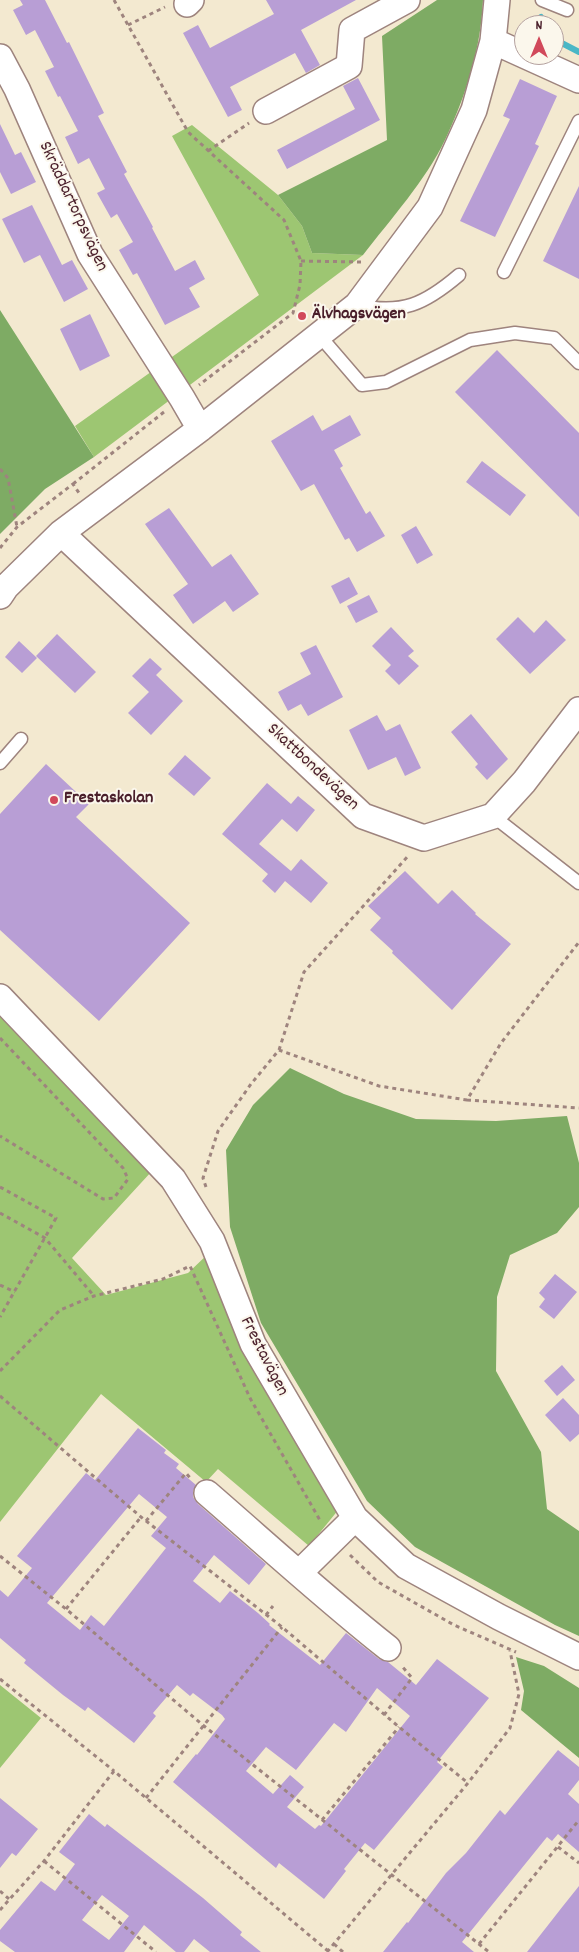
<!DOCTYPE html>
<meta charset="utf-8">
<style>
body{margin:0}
#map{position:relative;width:579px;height:1952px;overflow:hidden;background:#f3e9d0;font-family:Dekko,sans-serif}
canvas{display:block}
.north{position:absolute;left:514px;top:15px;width:50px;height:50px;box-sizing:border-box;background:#fbf7ec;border:1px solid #b4a19f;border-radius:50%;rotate:0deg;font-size:14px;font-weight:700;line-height:20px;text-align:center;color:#4a1f2b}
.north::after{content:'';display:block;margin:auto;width:18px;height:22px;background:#d1495b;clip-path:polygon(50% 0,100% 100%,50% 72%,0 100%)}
</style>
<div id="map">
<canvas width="579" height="1952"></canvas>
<div class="north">N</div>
</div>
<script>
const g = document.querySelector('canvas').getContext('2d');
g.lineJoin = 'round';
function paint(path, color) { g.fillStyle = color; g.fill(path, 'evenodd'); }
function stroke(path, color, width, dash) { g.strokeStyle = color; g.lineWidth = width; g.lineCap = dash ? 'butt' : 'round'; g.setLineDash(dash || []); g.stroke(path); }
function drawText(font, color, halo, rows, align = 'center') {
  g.font = font + ' Dekko,sans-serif'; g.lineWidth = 4; g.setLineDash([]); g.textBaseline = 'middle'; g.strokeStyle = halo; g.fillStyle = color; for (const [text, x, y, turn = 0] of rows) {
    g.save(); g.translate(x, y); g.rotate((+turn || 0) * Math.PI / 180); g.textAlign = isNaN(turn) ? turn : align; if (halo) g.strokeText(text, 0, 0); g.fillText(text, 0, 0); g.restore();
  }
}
paint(new Path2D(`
 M192,125L278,195L302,226L312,253L363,255L94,457L75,426L259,295L172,136Z
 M0,1014L152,1171L72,1258L106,1295L188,1273L209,1253L339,1509L309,1546L218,1469L206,1482L101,1394L0,1522Z
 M0,1685L41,1718L0,1768Z`), '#9dc672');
paint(new Path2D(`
 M437,0H483C481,48 466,96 445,140C426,180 390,220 363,255L312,253L302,226L278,195L387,140L382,36Z
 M0,310L94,457L45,489L0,534Z
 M290,1068L344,1094L416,1119L496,1121L567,1116L579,1163V1207L557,1233L510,1255L497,1297L496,1371L541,1452L547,1509L579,1531V1636L555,1625L415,1547L367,1501L261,1323L230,1227L226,1150L253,1105Z
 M516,1657L544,1666L579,1688V1758L521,1710L524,1691Z`), '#7eab64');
stroke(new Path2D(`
 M541,17L545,25
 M554,39L579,52`), '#4ab7c6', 6);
paint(new Path2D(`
 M20,0H45L67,43L69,42L104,113L98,116L127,172L124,174L153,227L152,228L175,271L195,260L205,279L189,288L200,307L165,325L137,273L133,275L119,250L133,242L117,214L111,218L97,193L105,189L89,158L78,164L65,137L78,131L60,96L58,97L45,71L54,67L35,30L26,35L13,10L23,5Z
 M266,0H356L301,30L320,65L306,73L295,53L230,87L242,110L228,117L183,33L198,25L210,48L274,14Z
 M358,78L380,120L287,169L277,150L355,109L343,86Z
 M520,79L557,96L535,144L539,146L495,237L460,221L510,119L503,116Z
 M0,124L15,155L21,152L36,182L11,194L0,172Z
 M579,186V279L543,261Z
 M32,205L62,265L72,260L88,289L64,302L40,255L24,263L2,219Z
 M90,314L110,356L80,371L60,329Z
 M497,350L579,433V517L455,392Z
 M313,415L322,431L350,415L361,435L334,450L343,466L340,468L366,514L370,511L385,536L357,552L349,538L345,540L314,484L301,491L271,441Z
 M482,461L526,495L510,516L466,482Z
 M169,508L212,567L231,554L259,594L233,612L225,601L193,624L173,595L188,584L145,524Z
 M416,526L433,555L417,564L401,535Z
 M349,577L358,594L340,604L331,586Z
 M369,595L378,612L356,623L347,606Z
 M518,617L534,633L546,620L566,640L530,674L496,639Z
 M391,627L414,651L408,656L419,666L399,685L385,671L391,665L372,646Z
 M57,634L96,672L75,693L36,656Z
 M19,641L37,658L22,673L5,657Z
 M316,645L343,697L308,716L301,704L288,711L278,692L311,674L300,653Z
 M150,658L162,669L156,675L183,701L151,735L128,713L149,692L132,676Z
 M471,714L508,759L487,780L475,767L478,764L451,732Z
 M377,715L386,731L400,724L421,768L405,776L396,757L368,770L349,730Z
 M185,755L211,778L194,796L168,774Z
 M46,764L89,804L76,817L190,923L99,1021L0,930V814Z
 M267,783L291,804L298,796L315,810L297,832L282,819L259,844L291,871L301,859L328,883L311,903L285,881L275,893L262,881L268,874L222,834Z
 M405,871L438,904L452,890L476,913L475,914L511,944L452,1010L392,953L393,951L370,930L381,918L368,906Z
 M555,1274L577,1292L554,1319L539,1307L545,1299L539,1293Z
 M562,1365L575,1380L557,1396L544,1381Z
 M563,1398L579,1415V1434L570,1442L545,1415Z
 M138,1428L166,1450L164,1453L179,1464L176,1468L196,1485L193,1491V1497L198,1504L266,1564L249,1585L214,1555L193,1581L220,1603L230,1591L258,1613L270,1624L269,1625L320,1665L346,1633L379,1659L388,1662L416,1685L437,1659L489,1698L437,1762L443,1767L410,1807L374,1850L365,1843L344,1869L346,1871L324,1899L279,1863L276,1868L173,1782L196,1754L197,1755L225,1719L222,1715L193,1693L190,1696L177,1685L153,1713L156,1716L134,1743L88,1707L85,1711L63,1695L24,1663L26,1660L0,1638V1590L8,1597L32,1568L17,1556L86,1473L95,1480ZM139,1494L167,1517L151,1536L166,1548L104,1626L91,1615L80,1630L47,1603ZM377,1688L410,1716L321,1826L319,1825L315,1829L287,1807L304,1787L290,1775L273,1794L246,1771L266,1747L296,1770L334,1723L346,1732Z
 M558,1750L579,1767V1780L568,1794L579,1804V1852L558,1834L552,1841L547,1837L462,1942L474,1952H383L407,1922L408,1923L446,1873L466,1853L500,1810L505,1815Z
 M0,1798L38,1829L16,1856L12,1853L0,1868Z
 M89,1814L105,1827L107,1824L203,1898L242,1932L240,1935L261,1952H210L194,1939L184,1952H176L144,1925L124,1952H15L0,1941V1930L41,1881L55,1891L75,1864L59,1852ZM102,1895L129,1916L109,1940L82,1920Z
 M579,1886V1952H527L563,1906Z`), '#b89ed5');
const service = new Path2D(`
 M542,0L567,10
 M504,272L579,121
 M357,305C402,315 425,304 459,275
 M319,335L362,385L386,382L470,340L515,333L554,338L579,363
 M0,763L21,739
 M493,816L579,883`);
const minor = new Path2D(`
 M187,4L191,0
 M493,41L579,80
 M0,57L17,89L90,254L182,398L200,429
 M266,111L349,66L352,30L407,0
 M61,533L363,816L424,838L493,816L524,782L579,710
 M0,596L6,587L61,533L200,429L357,305L430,207L474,110L493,41L497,0
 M0,997L173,1179L212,1241L253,1344L355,1518L406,1566L499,1617L579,1657
 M207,1493C267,1545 326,1599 388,1648
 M300,1572L355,1518`);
stroke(service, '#9e847e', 15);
stroke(minor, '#9e847e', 28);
stroke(new Path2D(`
 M114,0L188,132L284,220L301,261L300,285L293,313L199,385
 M128,25L165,7
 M208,151L249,123
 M301,261L363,262
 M0,469L8,478L17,527
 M73,484L164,412
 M0,548L17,527L73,484L79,493
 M0,1038L123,1168L128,1179L114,1198L103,1199L0,1136
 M279,1050L304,972L409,855
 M467,1100L579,1108
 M0,1187L56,1218L0,1317
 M206,1187L203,1178L218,1131L251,1084L279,1050L379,1086L467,1100L501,1043L579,942
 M0,1213L45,1238L94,1296
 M0,1285L15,1292
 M0,1371L60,1310L94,1296L163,1279L190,1266L250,1398L321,1522
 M0,1396L141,1517L282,1627L399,1727L468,1783
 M146,1521L186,1473L191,1479
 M350,1555L378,1582L454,1625L516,1652
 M0,1556L66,1609L204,1726L489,1952
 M66,1609L141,1517
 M266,1615L273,1606
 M0,1679L114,1771
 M384,1715L412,1678L401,1665
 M146,1798L282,1627
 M322,1820L399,1727
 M558,1847L579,1863
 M44,1861L156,1952
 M0,1891L9,1899
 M0,1910L44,1861L114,1771L328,1951
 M334,1944L343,1952
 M479,1944L579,1820
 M327,1952L468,1783L510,1728L519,1694L510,1651`), '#9e847e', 3, [4, 4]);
stroke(service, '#fff', 12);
stroke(minor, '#fff', 25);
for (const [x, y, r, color] of [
 [302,316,5,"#d1495b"],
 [54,800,5,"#d1495b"]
]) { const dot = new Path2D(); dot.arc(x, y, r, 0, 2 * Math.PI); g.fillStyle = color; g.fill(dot); stroke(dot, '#fbf7ec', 2); }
drawText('18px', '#4a1f2b', '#fbf7ec', [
 ["Skräddartorpsvägen",72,207,65],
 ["Skattbondevägen",312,768,43],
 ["Frestavägen",263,1357,63]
]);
drawText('bold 18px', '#4a1f2b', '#fbf7ec', [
 ["Älvhagsvägen",312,316],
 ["Frestaskolan",64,800]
], 'left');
</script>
